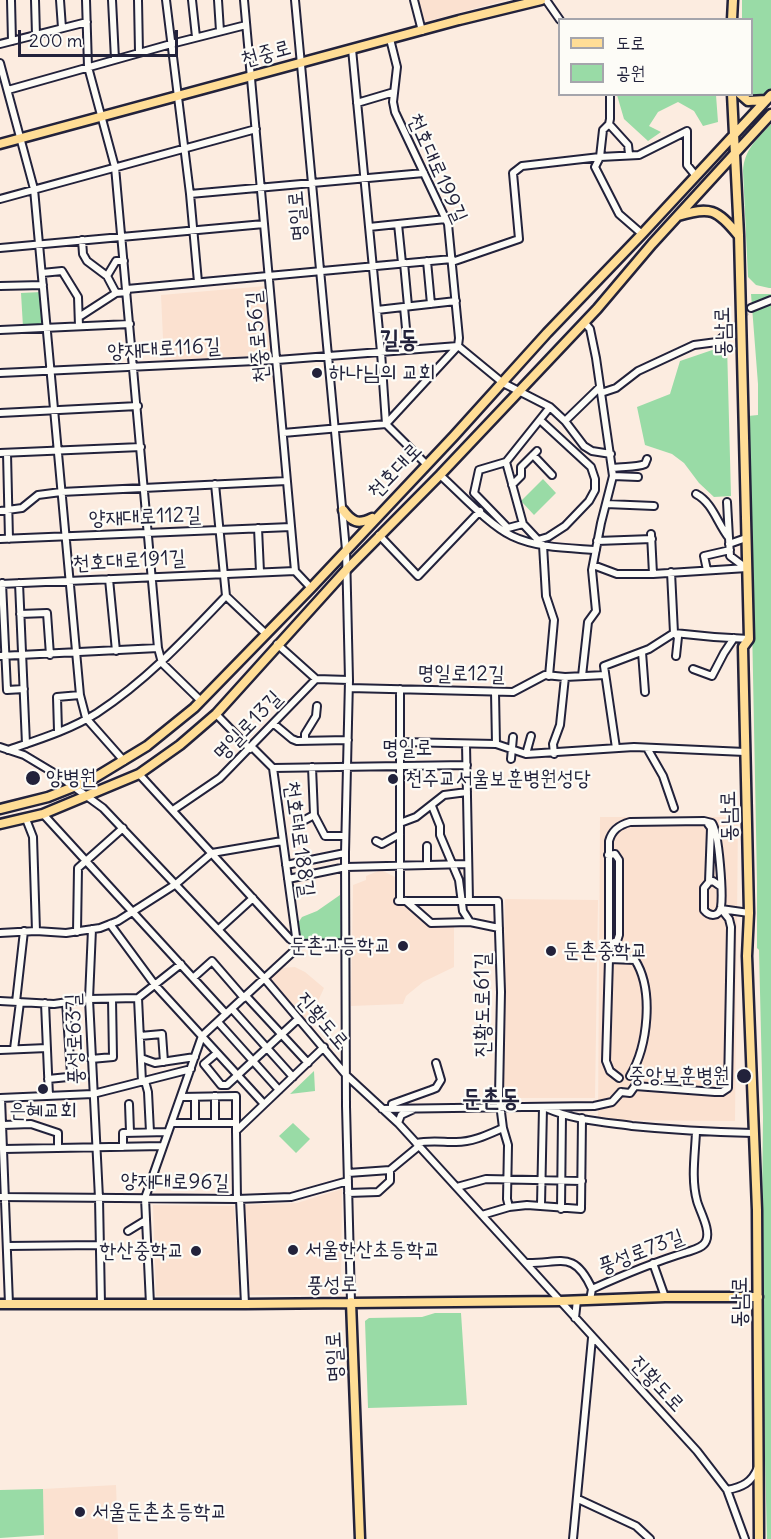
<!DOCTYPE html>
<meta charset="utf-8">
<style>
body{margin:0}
#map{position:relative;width:771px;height:1539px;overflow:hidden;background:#fcece0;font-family:Delius,"Poor Story",sans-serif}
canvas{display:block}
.legend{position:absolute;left:558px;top:18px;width:195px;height:78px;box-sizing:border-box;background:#fdfcf7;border:2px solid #a5a5ac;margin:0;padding:8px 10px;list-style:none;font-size:18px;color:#22223b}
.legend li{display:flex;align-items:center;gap:12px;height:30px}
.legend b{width:30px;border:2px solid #a5a5ac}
.scale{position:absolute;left:18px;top:30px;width:160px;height:27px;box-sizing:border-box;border:3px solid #22223b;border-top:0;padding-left:8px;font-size:18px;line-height:21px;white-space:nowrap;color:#22223b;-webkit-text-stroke:4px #fdfcf7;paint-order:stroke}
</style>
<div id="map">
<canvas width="771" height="1539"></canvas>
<ul class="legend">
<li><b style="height:8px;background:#ffdd96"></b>도로</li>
<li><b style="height:16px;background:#99dba6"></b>공원</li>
</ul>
<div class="scale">200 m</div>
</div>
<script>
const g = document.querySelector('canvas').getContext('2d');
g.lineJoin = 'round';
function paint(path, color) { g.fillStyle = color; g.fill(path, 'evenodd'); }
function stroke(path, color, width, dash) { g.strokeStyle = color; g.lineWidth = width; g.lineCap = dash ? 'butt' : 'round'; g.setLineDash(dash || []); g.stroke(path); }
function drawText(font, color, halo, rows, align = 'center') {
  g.font = font + ' Delius,"Poor Story",sans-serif'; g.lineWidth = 4.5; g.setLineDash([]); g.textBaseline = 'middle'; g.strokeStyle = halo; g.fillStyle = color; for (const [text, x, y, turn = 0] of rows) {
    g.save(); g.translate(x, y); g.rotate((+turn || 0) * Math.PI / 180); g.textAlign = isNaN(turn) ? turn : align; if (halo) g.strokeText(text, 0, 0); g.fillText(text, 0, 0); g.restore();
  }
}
paint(new Path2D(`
 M417,0H506L422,23Z
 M266,286L272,355L164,360L161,295Z
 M600,817H738L735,1121L598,1120Z
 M381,870L397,878L398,902H404L431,924H454V967L423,982L406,996L403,1004L351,1006L353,885L366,880V876Z
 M505,899L598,900L595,1098H501Z
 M295,967L305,972L324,988L308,1023L270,977L281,968Z
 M342,1189L341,1295H248L243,1205L297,1203Z
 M153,1205L234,1206L240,1295L156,1296Z
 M116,1485L118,1539H44L43,1489Z`), '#fbe1d0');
paint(new Path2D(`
 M742,0H771V89L757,99L749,98L744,95L752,94V20H742Z
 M617,95H716L718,122L703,126L694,111L678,102L658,112L649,126L661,132L648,141L624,119Z
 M771,124V288H769L756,285L748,277L743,171C744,150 757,139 771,124Z
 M41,292L45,326L23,327L21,293Z
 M751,294H771V1539H767L761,1298L763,1117L759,950L757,948V882L748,416L758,415V384Z
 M727,345L731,496L714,497L699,483L684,463L672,454L645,445L637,407L670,394L680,361Z
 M543,479L556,493L534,515L521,501Z
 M340,895L341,940L299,941L296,926L302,917L317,911Z
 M314,1071L315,1091L290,1094Z
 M293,1123L310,1139L296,1153L279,1136Z
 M435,1313H461L467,1405L368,1408L365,1321L369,1318L422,1317Z
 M43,1489L44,1535L0,1538V1490Z`), '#99dba6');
stroke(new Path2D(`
 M724,336L751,308`), '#d0c4bf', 6, [6, 3]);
const minor = new Path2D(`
 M11,0L12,41
 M35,0L36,35
 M60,0L62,28
 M86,0L88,67L115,167L158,648L162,663L201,701
 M112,0L115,59
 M138,0L139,52
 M166,0L190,194L198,282
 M192,0L196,37
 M218,0L220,31
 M244,0L295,571L311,588
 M295,0L346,550L349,680L345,853L346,1106L351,1302
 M414,0L422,31
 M546,0L560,20
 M0,44L87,22
 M352,49L381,352L386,424L427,465
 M0,63L34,189L80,695L86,718L124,761
 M8,90L171,44L246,25
 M610,94V119L609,124L603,130L600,157L595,167L619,214L642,234
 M357,103L394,92
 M609,124L628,145L629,154
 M190,194L424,173
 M0,199L256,129
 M398,224L402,263
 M369,227L446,219
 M82,240L83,254L87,261L107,276L116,293
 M0,248L264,224
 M427,261L431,304
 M452,262L519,239L513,173L522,166L600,157L639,155L687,131V165L696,176
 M404,263L408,306
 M42,273L62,271L78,297L79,326
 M107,276L116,261H124
 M0,286L43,285
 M127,289L452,259
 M404,307L408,350
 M751,308L771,300
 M377,310L456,301
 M79,317L116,293L127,292
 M0,330L130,324
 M0,373L277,360L458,346L503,383L550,407L565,421L584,446L592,451L611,454
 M601,393L616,388L638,371L694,345L717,342L724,336
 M0,413L138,406
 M565,421L600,387
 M386,424L458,346L459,338L448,224L395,112L393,102L397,67L390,39
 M283,433L386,424
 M0,453L141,447
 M7,453L9,539
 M533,455L552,475
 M506,462L523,524L538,540L548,537L565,526L589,501L595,490V479L591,467L540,420
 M613,468C623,466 635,468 645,464L647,459
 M440,475C460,493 489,525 512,536C537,548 569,548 596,550
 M613,476L638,477
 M215,484L226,596L266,634
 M512,485L521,476V467L537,451
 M696,494C713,503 717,523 729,538
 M727,502L730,556L746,568
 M606,504L654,506
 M0,511L22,508L38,495L61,492L287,481
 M523,524L508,528L474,493L479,470L506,462L550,407
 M258,528L260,572
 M651,534L653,574
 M379,535L418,576L480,511
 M0,539L291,527
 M597,541L652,539
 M729,544L746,538
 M543,545L546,596L554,620L549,676
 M593,565L617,574H653L747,568
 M707,570L704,556L730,550
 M671,572L674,633L678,637L676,656
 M109,579L116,651
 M2,583L7,690L24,689
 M19,583L26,744
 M0,584L295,571
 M20,614L47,613L50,655
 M277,644L316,679
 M642,652L645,692
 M0,656L158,648
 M693,669L712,676L724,653L734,638
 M582,676L588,622L596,611L592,570L601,523L613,476L596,358L590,329L584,322
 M349,688L513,692L545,675L565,677L605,675
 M495,692L496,744
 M216,714L250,749
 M274,724L292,739L297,741L348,740
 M58,731L57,697L80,695
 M305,740V734L316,716L317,706
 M400,742L496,744L526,754L634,747L745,752
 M466,744L469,901
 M0,747L24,755L59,776L103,808L264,978L347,1076L398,1123L697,1451L727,1490L745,1539
 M616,748L604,666L649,649L674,633C699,636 724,638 749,639
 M647,748L663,776L674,808
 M8,750C37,740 70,730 97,713C147,680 185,639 226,596
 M526,754L531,736
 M554,754L553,744L560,725L565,677
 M511,759L513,737
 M312,767L314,815L325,836H345
 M273,768L467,765
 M139,774L290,939L297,944L346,943
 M432,806L440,826V835L459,880L463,911L470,922
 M173,810L220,778L316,679L349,680
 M43,814L226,1014
 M26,819L33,837L36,931
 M301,822L314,815
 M400,823L416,817L444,795L467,792
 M708,824L711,828L709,882
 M376,841L382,844L400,834
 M608,855L615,854L619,860V935L617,941L611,943L608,942
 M427,864V846
 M286,865L345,853
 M288,879L346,867L468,864
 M398,901H498L501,992L499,1096L503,1128L508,1145L507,1199L509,1207
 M400,901V689
 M406,901L431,923L470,922L499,928
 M721,909L749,913
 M110,924L155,985L264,1104
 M92,929L89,999L99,1198L101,1304
 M219,929L253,898
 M77,932L78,868L123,828
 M0,933L36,931L66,933L100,928L118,921L176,884L212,853L282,841
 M609,959V841C612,830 619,825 630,822L704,821L712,823C719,832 723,894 721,907C719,917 710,917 704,910V888L709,882L713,881L720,886
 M193,978L212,961L244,998
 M246,996L308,1063
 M138,998L142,1082
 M0,1001L54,1004L89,999L138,998L181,964
 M16,1002L24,931
 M45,1003L49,1096
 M232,1009L293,1077
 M218,1022L279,1090
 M140,1036L162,1034L164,1062
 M14,1049L20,1002
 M0,1050L47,1048
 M217,1053L204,1064L221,1085H227L298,1019
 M141,1058L155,1063L195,1057
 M91,1059L113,1057L112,999
 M619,1078L610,1071L606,1061L609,959L635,960C654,990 648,1046 630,1076
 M48,1079L68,1077L71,1074L66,1002
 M145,1081L148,1092L150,1132
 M635,1086L715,1092H722L728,1088L731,927L729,919L721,909
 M621,1092L630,1093L635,1086
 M215,1096V1123
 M181,1097L236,1096V1131
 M195,1097V1123
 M0,1098L93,1094L191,1069
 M1,1098L9,1304
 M129,1104L130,1132
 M392,1107V1104L431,1090L436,1088L441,1080L436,1063
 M546,1108C573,1120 603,1122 632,1126C673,1130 712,1132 753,1133
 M382,1109L594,1106L612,1102L621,1092
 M172,1123H236
 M398,1123L401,1115L414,1109
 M3,1125L31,1124L58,1133V1148
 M416,1143C429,1140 442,1142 456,1142C473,1142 487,1135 503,1128
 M123,1147V1133L168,1132
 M4,1149L163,1146
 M348,1173L390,1170L419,1146
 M457,1187L486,1179L582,1181
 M348,1193L378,1192L390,1181V1170
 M0,1197L237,1199L291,1197L348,1181
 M237,1199L236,1131L324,1047
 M240,1199L245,1304
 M541,1205L543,1107
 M561,1209L562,1115
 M482,1215L509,1207L527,1205L581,1209L582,1118
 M128,1231L146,1220
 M7,1246L100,1245
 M526,1263C560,1264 574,1249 592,1289
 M653,1263L665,1297
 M590,1300L592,1289C623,1275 654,1262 687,1252C693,1250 703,1248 706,1241C711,1230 700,1212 697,1201C691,1179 695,1155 696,1132
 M150,1304L145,1198L202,1036L296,949L297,944L273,768L252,747
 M575,1318L577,1300
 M727,1490C742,1487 752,1483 758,1467
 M578,1499L636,1526L650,1539
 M573,1539L592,1338`);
const major = new Path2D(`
 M732,20L733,0
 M732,94L739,235L749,639L743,647L749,913L747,956L757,1210L759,1539
 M740,94L748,101L766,100
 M0,144L459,20L541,0
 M678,216C710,206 717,209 738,235
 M343,510C352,522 358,525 372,518
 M0,809L48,797L91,780L147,746L194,708L311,588L454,436L547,333L642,234L771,95
 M0,824L43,814L139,774L180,745L216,714L347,569L440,475L597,309L652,244L771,114
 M351,1302L360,1539
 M0,1304H245L561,1301L665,1297H758`);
stroke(minor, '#22223b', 10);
stroke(major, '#22223b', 13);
stroke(minor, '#fdfcf7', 6);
stroke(major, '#ffdd96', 8);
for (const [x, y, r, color] of [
 [317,373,6,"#22223b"],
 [33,778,8,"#22223b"],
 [393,779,6,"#22223b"],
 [403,946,6,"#22223b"],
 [551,951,6,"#22223b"],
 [744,1076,8,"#22223b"],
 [43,1089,6,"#22223b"],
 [293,1250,6,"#22223b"],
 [196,1251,6,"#22223b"],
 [80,1512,6,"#22223b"]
]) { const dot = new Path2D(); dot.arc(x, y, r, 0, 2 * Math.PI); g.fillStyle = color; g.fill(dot); stroke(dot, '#fdfcf7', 2); }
drawText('21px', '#22223b', '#fdfcf7', [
 ["천중로",266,54,-15],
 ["천호대로199길",437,168,66],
 ["명일로",298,216,-95],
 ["동남로",723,332,-91],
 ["천중로56길",258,337,-95],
 ["양재대로116길",164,349,-3],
 ["천호대로",395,471,-46],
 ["양재대로112길",145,517,-2],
 ["천호대로191길",129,561,-3],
 ["명일로12길",461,674,1],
 ["명일로13길",248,726,-46],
 ["명일로",407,748],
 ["동남로",729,816,-91],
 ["천호대로188길",299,839,82],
 ["진황도로61길",483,1005,-90],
 ["진황도로",322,1021,49],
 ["풍성로63길",75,1039,-92],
 ["양재대로96길",175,1182,1],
 ["풍성로73길",641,1252,-21],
 ["풍성로",332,1285,-1],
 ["동남로",740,1302,-90],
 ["명일로",335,1357,-93],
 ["진황도로",657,1384,47]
]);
drawText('21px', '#22223b', '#fdfcf7', [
 ["하나님의 교회",329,373],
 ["양병원",46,778],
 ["천주교서울보훈병원성당",405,779],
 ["둔촌고등학교",391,946,"right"],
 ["둔촌중학교",563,951],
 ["중앙보훈병원",730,1076,"right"],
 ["은혜교회",43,1111,"center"],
 ["서울한산초등학교",305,1250],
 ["한산중학교",184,1251,"right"],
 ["서울둔촌초등학교",92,1512]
], 'left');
drawText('bold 24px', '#22223b', '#fdfcf7', [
 ["길동",399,340],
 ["둔촌동",491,1099]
]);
</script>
